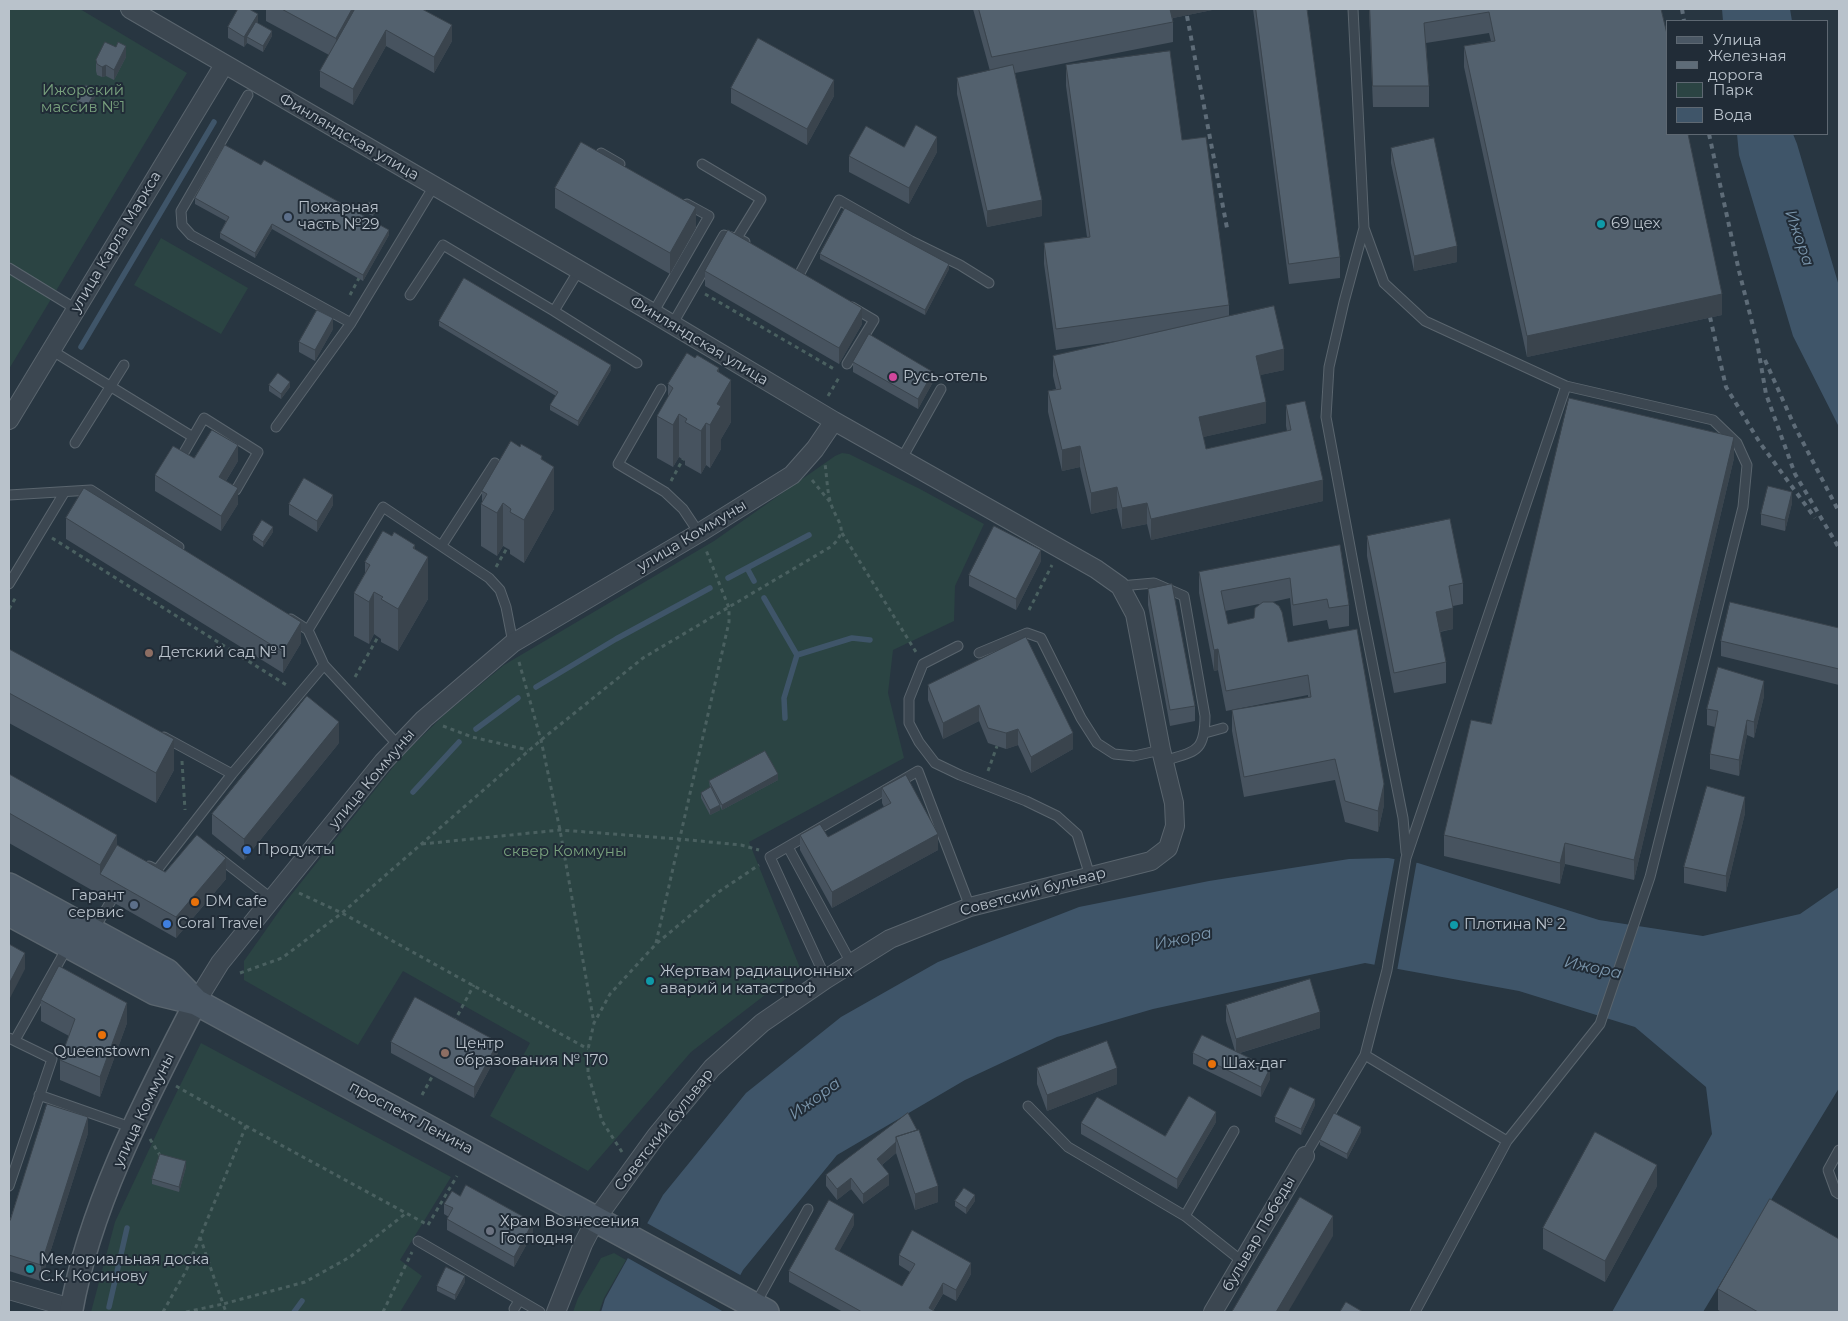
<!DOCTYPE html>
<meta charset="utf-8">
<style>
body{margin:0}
#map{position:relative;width:1848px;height:1321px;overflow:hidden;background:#283641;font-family:Montserrat,sans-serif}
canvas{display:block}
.frame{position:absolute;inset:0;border:10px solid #b9c2cb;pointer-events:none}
.legend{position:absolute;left:1666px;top:20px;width:162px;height:115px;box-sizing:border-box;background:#212c37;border:1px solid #5e6872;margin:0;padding:6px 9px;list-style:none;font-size:15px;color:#b9c2cb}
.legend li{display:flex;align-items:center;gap:10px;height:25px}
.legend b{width:25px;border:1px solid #5e6872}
</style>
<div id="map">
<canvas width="1848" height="1321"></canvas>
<div class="frame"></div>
<ul class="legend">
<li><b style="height:6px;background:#4a5764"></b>Улица</li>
<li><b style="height:6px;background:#5e6c78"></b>Железная дорога</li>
<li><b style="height:14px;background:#2b4443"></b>Парк</li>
<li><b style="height:14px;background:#3f5569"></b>Вода</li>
</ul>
</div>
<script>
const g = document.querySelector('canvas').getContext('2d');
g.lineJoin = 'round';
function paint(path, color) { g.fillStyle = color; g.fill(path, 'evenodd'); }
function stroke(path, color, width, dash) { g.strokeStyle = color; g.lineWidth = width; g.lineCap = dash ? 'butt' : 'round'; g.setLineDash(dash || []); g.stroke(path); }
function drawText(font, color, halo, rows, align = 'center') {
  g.font = font + ' Montserrat,sans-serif'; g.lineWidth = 4; g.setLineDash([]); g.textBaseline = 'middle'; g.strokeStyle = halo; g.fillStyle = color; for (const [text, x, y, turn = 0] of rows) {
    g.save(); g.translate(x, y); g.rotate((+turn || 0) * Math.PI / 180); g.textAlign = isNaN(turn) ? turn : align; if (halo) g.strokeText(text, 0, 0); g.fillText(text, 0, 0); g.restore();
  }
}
paint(new Path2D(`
 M9,9H80L187,73L9,369Z
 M161,238L248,288L221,334L134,285Z
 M842,453L849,454L920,489L984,524L955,586L954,621L893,650L888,693L904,758L749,842L800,968L691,1052L588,1171L490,1116L530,1043L403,971L358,1045L244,980V961L287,900L402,756L444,715L504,665L714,541L835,456Z
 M201,1043L451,1177L400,1260L422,1276L400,1312H91L115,1222L163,1120Z
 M614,1253L626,1260L604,1298L599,1312H573L578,1298L601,1258Z`), '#2b4443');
paint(new Path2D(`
 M1722,9H1790L1792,21H1723Z
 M1737,134H1793L1797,144L1839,286V427L1793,336L1739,155Z
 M1388,858L1418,863L1599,920L1703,936L1800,914L1839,887V1088L1703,1312H1612L1712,1134L1706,1087L1635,1027L1519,991L1365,963L1153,1009L1057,1037L965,1080L837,1155L743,1270L721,1312H601L605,1299L663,1195L746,1093L841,1017L938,962L1079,907L1209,881L1349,859Z`), '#3f5569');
paint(new Path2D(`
 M1395,857L1417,860L1397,971L1374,967Z
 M645,1222L742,1276L724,1312L626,1257Z`), '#283641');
stroke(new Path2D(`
 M81,347L214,122
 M747,568L754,581
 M728,578L809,535
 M764,598L797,655L784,698L785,718
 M797,655L852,638L870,640
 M536,687L616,639L710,588
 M476,729L518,698
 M413,792L459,742
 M109,1307L127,1228
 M294,1312L302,1301`), '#3f5569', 5.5);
const service = new Path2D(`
 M1353,9L1364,228L1384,283L1425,321L1566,386
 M248,95L181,211L182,225L191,235L351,323
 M601,153L620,164
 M702,164L761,199L737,238L745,242
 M1364,228L1344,302L1329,367L1326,417L1362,611L1403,818L1406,852
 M9,268L76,309
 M799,275L839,200L911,241L960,265L989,283
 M410,295L443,245L554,311L579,270
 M554,311L637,363
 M653,313L709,216L687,204
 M672,325L724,235L735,238
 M51,350L193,437
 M847,364L874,320L852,307
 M661,389L618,464L665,492L683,509L699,533
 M276,427L351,323L434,186
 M75,443L124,365
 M182,456L204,418L258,452L236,490
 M901,460L941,389
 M9,495L91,490L179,547
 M442,545L495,463
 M9,584L64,493
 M1120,586L1154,583L1184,596L1205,716C1205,753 1195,751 1164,761
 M291,619L308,630L324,665L398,745
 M308,630L383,507L489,578L500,590L506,607L513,643
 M958,646L923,664L909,699V723L919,742L935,763L960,775L1026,801L1057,816L1077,834L1090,876
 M979,653L1027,633L1041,638L1081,718L1097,743L1114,754L1134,756L1161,750
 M1205,733L1223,728
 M164,737L232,774
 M788,847L851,963
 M217,856L272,899
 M149,866L157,870L232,774L324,665
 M93,931L111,901
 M826,979L770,857L918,771L970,907
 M9,1038L52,1059L9,1186
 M15,1040L68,946
 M1365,1055L1387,970L1406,858L1566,386L1713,420L1737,443L1747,465L1743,507L1650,877L1600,1024L1507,1141
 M39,1095L133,1128
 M1028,1106L1068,1147L1185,1216L1243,1262
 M1839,1150L1828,1170L1836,1192L1839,1194
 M1305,1156L1365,1055L1507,1141L1415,1312
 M1185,1216L1234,1131
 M418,1241L540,1312
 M755,1305L808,1209
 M514,1309L519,1301`);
const minor = new Path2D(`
 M130,9L653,313L834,421L1096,569L1120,586L1135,614L1161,750L1174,803L1175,826L1168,848L1151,861L970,907L890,939L826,979L762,1023L712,1068L656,1136L596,1219L583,1244L556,1312
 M9,420L224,65
 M196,1002L220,963L383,762L424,719L513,643L699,533L792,475L815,449L834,421
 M9,1290L71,1308
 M1213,1312L1305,1156`);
const tertiary = new Path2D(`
 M71,1312C90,1204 146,1099 196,1002`);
const secondary = new Path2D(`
 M9,886L167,972L196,1002
 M9,913L155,992L196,1002L766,1312`);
stroke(service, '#5a656e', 11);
stroke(minor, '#5a656e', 20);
stroke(tertiary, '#5a656e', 25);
stroke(secondary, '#5a656e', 28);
stroke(new Path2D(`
 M705,294L834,369
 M350,295L359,278
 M828,396L840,376
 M812,480L830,502
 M671,481L683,459
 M842,533L916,652
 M52,538L288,686
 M496,567L507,548
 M9,609L16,597
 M1029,610L1052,565
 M519,662L541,740L560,830L594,1023
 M355,677L378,637
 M443,726L472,737L528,750
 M182,761L185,810
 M988,771L997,746
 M422,844L560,830L679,839L741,845L759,850
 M299,893L342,913L588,1049
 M656,943L729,622V608L706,550
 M240,973L282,958L342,913L541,740L643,658L832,546C850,528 837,523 831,504C827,492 827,477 825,464
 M454,1022L474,985
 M176,1086L246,1126L428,1225
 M422,1095L433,1075
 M150,1139L161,1157
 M622,1152L602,1121L588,1074V1049L594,1023L610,994L656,944L717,893L759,865
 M428,1225L457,1176
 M200,1237L223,1304L305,1282L350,1257L405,1214
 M163,1312L186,1271L246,1126
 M186,1312L223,1304L226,1312
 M383,1312L412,1252`), '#4a6060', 3, [4, 4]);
stroke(service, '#3c4751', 9);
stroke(minor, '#3c4751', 18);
stroke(tertiary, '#3c4751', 22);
stroke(secondary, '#4a5764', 25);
stroke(new Path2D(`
 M1682,9L1684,21
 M1187,16L1227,228
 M1709,134L1739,271L1757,342L1766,394L1795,474L1839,548
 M1710,317L1726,387L1760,443L1815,518
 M1765,360L1794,425L1839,512`), '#5e6c78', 4, [5, 5]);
paint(new Path2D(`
 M266,9H422L452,41L434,73L386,46L353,105L320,87V71L329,55L266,21Z
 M973,9H1217L1173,18V42L1015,73L1042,216L987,227L957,94V78L990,71Z
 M1253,9H1307L1340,257V278L1289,284Z
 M1369,9H1661L1722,315L1527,357L1464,67V46L1491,41L1489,33L1426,43L1429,86V107H1373Z
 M258,23L272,36L263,52L247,43L244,47L228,38V27Z
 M116,47L126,57L114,80L106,76L102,77L97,75L96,71V60Z
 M1066,65L1182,140L1229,305V316L1284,370L1260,375L1266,423L1203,437L1206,449L1287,431L1286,426V405L1323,501L1151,540L1147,524L1122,529L1117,508L1091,514L1080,467L1062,471L1048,412V391L1056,389L1053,376V356L1117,341L1056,350L1044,264V243L1087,237L1066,86Z
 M731,88L834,96L807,145L731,103Z
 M96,96L87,111L77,105V100Z
 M904,147L937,152L909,204L849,172V156Z
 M1391,148L1457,262L1414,271L1391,163Z
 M555,188L696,228L670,274L555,208Z
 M195,198L389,235L363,281L272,229L255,258L220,238V233L226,221L195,204Z
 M366,207L376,211L373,216L366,213Z
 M820,254L949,269L925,315L820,259Z
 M705,271L862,324L839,364L705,286Z
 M439,321L611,370L578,426L550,410V405L556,396L439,326Z
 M333,329L315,361L299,352V342Z
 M853,362L933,382L918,409L853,372Z
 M719,372L731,422L721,439V449L710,468L706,465L701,474L685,465V461L679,457L673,467L657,458V416L668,397V384Z
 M269,385L290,387L281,399L269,391Z
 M1734,458L1634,880L1565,864L1560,884L1444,856V835L1491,724Z
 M542,460L554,509L524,563L510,554V550L503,546L497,556L481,546V504L482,502V491Z
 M238,461L226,481L238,504L221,531L155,491V475Z
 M1792,503L1785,531L1761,525V514Z
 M289,504L333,505L317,532L289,515Z
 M66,518L301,643L283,673L66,539Z
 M273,532L263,547L253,540V535Z
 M1367,536L1463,583V604L1453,606V629L1440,632L1446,662V683L1394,693L1367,556Z
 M1340,545L1349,605V626L1329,629L1327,620L1293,626L1290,598L1272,602L1288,642L1357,629L1384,805L1378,832L1345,822L1335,780L1244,797L1232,731V710L1308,698V695L1226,711L1218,670L1214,671L1199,593V572ZM1259,604L1254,618L1228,624L1225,611Z
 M415,549L428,599L398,651L381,642V639L374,634L369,644L354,636V593L365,573V562Z
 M1041,561L1016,610L969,586V575Z
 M1148,589L1195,706V721L1170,726L1148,605Z
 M1839,628V685L1721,656V641Z
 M1026,637L1073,749L1031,773L1018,745L1006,749L988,743L979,721L943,739L928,700V685Z
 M9,649L174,770L156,803L9,723Z
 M1764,696L1754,738L1747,735L1739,776L1710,769V754L1715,727L1707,725V709Z
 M339,743L244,860L212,834V814Z
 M9,774L117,845L165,872L226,879L176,938L9,843Z
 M778,780L722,810L720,806V810L710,815L701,798V793L710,788L709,781Z
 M882,788L938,850L832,908L800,850V835L828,837L884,807L882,803Z
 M1745,813L1726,892L1684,883V867Z
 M41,1000L127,1023L100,1097L60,1080V1060L69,1036L41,1021Z
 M1226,1005L1320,1028L1240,1053L1270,1079L1261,1097L1193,1064V1053L1235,1051L1226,1021Z
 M391,1042L498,1053L474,1098L391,1053Z
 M1037,1068L1117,1084L1047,1111L1037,1084Z
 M1315,1105L1301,1135L1275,1122V1117Z
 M908,1113L938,1202L915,1210L896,1153L882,1165L889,1185L863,1204L851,1189L837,1200L826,1186V1175Z
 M1216,1122L1177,1189L1081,1134V1123L1165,1136Z
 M1361,1132L1347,1159L1320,1145V1140Z
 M88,1133L41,1281L9,1271V1219L10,1220Z
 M186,1167L179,1192L152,1184V1179Z
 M1657,1186L1605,1282L1543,1249V1228Z
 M460,1196L533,1233L514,1267L447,1230V1219L449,1217L444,1214V1204Z
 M955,1201H975L966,1214L955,1206Z
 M854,1225L839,1251L902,1286L910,1272L899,1265V1255L971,1274L956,1301L943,1294L933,1311L936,1312H843L789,1282V1271Z
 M465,1282L455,1300L437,1291V1286Z
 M1718,1289L1839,1312H1722L1718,1310Z`), '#47535f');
paint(new Path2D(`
 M352,9H364L336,59V38Z
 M1168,9H1217L1168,19Z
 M258,14V24L247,37V43L244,47V37Z
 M452,25V41L434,73V57Z
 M386,30V46L353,105V89Z
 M272,31V36L263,52V46Z
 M126,46V57L114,80V70Z
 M106,65V76L102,77V67Z
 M834,80V96L807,145V129Z
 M96,91V96L87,111V106Z
 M937,137V152L909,204V188Z
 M1042,200V216L987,227V211Z
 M376,206V211L373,216V211Z
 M696,207V228L670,274V253Z
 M272,224V229L255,258V253Z
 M389,230V235L363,281V275Z
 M1457,246V262L1414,271V256Z
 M949,264V269L925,315V310Z
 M1722,294V315L1527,357V336Z
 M862,308V324L839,364V348Z
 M333,318V329L315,361V350Z
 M1284,349V370L1256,376V356Z
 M611,365V370L578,426V421Z
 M719,368V400L731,380V422L721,439V449L710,468V425L717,371Z
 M933,372V382L918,409V399Z
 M290,382V387L281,399V394Z
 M1266,402V423L1199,438V417Z
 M679,414V457L673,467V425Z
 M706,423V465L701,474V431Z
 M1734,437V458L1634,880V860Z
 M238,445V461L219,492V477Z
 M1080,446V467L1062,471V450Z
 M542,456V488L554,467V509L524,563V520L541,459Z
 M1323,480V501L1151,540V519Z
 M1117,487V508L1091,514V493Z
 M238,488V504L221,531V516Z
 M1792,492V503L1785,531V520Z
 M333,495V505L317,532V521Z
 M503,503V546L497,556V513Z
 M1147,503V524L1122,529V508Z
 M273,527V532L263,547V542Z
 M415,545V580L428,557V599L398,651V609L413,548Z
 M1041,550V561L1016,610V599Z
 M374,592V634L369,644V602Z
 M1453,608V629L1436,632V612Z
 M301,622V643L283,673V652Z
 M1218,649V670L1214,671V650Z
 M1764,681V696L1754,738V722Z
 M979,705V721L943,739V723Z
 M1747,720V735L1739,776V760Z
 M339,722V743L244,860V839Z
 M1018,729V745L1006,749V733Z
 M1073,733V749L1031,773V757Z
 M174,739V770L156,803V773Z
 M778,774V780L722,810V805Z
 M1384,784V805L1378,832V811Z
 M1745,797V813L1726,892V876Z
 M720,805V810L710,815V810Z
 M938,834V850L832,908V892Z
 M117,835V865L100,874V865Z
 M1565,843V864L1560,884V863Z
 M226,858V879L176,938V917Z
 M25,953V969L9,1000V984Z
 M127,1003V1023L100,1097V1077Z
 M1320,1012V1028L1236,1054V1039Z
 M498,1042V1053L474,1098V1087Z
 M1117,1068V1084L1047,1111V1095Z
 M1270,1068V1079L1261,1097V1087Z
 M1315,1099V1105L1301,1135V1129Z
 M1216,1112V1122L1177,1189V1179Z
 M88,1117V1133L41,1281V1265Z
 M1361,1127V1132L1347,1159V1154Z
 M896,1142V1153L877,1169V1159Z
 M186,1161V1167L179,1192V1187Z
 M1657,1165V1186L1605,1282V1261Z
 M889,1174V1185L863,1204V1194Z
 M851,1178V1189L837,1200V1189Z
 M938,1186V1202L915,1210V1194Z
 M975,1195V1201L966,1214V1208Z
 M854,1214V1225L835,1259V1249Z
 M1333,1216V1236L1288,1312H1276Z
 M533,1222V1233L514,1267V1257Z
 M971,1263V1274L956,1301V1290Z
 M465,1276V1282L455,1300V1295Z
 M943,1283V1294L932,1312L929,1308Z`), '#3a444d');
const building = new Path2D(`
 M238,9H249L258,14L244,37L228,27Z
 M282,9H352L336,38Z
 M355,9H422L452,25L434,57L386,30L353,89L320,71Z
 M979,9H1170L1173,22L992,57Z
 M1256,9H1307L1340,257L1289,264Z
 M1370,9H1661L1667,34V134H1688L1722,294L1527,336L1464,46L1495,41L1489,12L1424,23L1429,86H1373Z
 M256,22L272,31L263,46L247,37Z
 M758,38L834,80L807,129L731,88Z
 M105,42L116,47L118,42L126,46L114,70L106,65L102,67L97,64L96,60Z
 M1170,51L1182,140L1206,137L1229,305L1056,329L1044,243L1090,237L1066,65Z
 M1013,65L1042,200L987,211L957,78Z
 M86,85L96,91L87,106L77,100Z
 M916,125L937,137L909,188L849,156L866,126L904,147Z
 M1434,138L1457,246L1414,256L1391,148Z
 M581,142L696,207L670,253L555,188Z
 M225,145L261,165L264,160L389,230L363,275L272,224L255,253L220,233L229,217L195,198Z
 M369,202L376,206L373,211L366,207Z
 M845,208L949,264L925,310L820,254Z
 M728,230L862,308L839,348L705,271Z
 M464,278L611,365L578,421L550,405L558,392L439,321Z
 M1274,306L1284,349L1256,356L1266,402L1199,417L1206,449L1291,430L1286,405L1305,401L1323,480L1151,519L1147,503L1122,508L1117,487L1091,493L1080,446L1062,450L1048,391L1061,389L1053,356Z
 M317,310L333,318L315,350L299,342Z
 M869,334L933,372L918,399L853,362Z
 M687,353L695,358L697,355L719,368L717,371L731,380L717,404L721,406L710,425L706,423L701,431L685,422L687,419L679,414L673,425L657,416L673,388L668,384Z
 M278,373L290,382L281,394L269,385Z
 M1569,398L1734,437L1634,860L1565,843L1560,863L1444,835L1471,720L1491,724Z
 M212,430L238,445L219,477L238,488L221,516L155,475L173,446L194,458Z
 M511,441L520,447L521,444L542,456L541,459L554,467L524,520L510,512L511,509L503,503L497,513L481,504L487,494L482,491Z
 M304,478L333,495L317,521L289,504Z
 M1768,486L1792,492L1785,520L1761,514Z
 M84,488L301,622L283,652L66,518Z
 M1450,519L1463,583L1449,586L1453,608L1436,612L1446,662L1394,673L1367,536Z
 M262,520L273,527L263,542L253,535Z
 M994,526L1041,550L1016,599L969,575Z
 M383,531L392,536L394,532L415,545L413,548L428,557L398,609L381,599L383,597L374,592L369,602L354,593L370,565L365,562Z
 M1340,545L1349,605L1329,608L1327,599L1293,605L1290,578L1221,591L1228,624L1254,618L1255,608L1263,602H1273L1279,606L1282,612L1288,642L1357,629L1384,784L1378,811L1345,801L1335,759L1244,777L1232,710L1311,697L1308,675L1226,691L1218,649L1214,650L1199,572Z
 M1172,584L1195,706L1170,710L1148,589Z
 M1730,602L1839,628V669L1721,641Z
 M1026,637L1073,733L1031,757L1018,729L1006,733L988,728L979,705L943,723L928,685Z
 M9,649L174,739L156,773L9,693Z
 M1718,667L1764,681L1754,722L1747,720L1739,760L1710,754L1718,711L1707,709Z
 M307,696L339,722L244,839L212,814Z
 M765,751L778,774L722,805L709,781Z
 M9,774L117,835L100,865L9,813Z
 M906,775L938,834L832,892L800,835L820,824L828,837L891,803L882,788Z
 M1707,786L1745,797L1726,876L1684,867Z
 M711,787L720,805L710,810L701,793Z
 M197,835L226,858L176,917L100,874L117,845L165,872Z
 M9,944L25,953L9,984Z
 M59,966L127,1003L100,1077L60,1060L75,1019L41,1000Z
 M1310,979L1320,1012L1236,1039L1226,1005Z
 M415,997L498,1042L474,1087L391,1042Z
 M1202,1035L1270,1068L1261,1087L1193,1053Z
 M1107,1041L1117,1068L1047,1095L1037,1068Z
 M1290,1087L1315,1099L1301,1129L1275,1117Z
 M1189,1096L1216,1112L1177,1179L1081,1123L1097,1097L1165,1136Z
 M47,1104L88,1117L41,1265L9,1255V1219L10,1220Z
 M908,1113L917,1130L896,1137V1142L877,1159L889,1174L863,1194L851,1178L837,1189L826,1175Z
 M1334,1113L1361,1127L1347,1154L1320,1140Z
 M919,1130L938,1186L915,1194L896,1137Z
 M1595,1132L1657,1165L1605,1261L1543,1228Z
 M160,1154L186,1161L179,1187L152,1179Z
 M466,1185L533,1222L514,1257L447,1219L453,1208L444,1204L452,1191L460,1196Z
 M964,1188L975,1195L966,1208L955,1201Z
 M1300,1197L1333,1216L1276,1312H1232Z
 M1770,1199L1839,1239V1312H1758L1718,1289Z
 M829,1200L854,1214L835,1249L902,1286L915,1264L899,1255L912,1230L971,1263L956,1290L943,1283L929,1308L936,1312H862L789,1271Z
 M446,1267L465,1276L455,1295L437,1286Z
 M1346,1302L1363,1312H1340Z`);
paint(building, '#53616e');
stroke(building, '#3a444d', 1);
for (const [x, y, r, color] of [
 [288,217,5,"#5c6f8a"],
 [1601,224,5,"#0f9aa8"],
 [893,377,5,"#d1479c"],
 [149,653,5,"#8d6e63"],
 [247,850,5,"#3f7fe0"],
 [195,902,5,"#e8710a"],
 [134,905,5,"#5c6f8a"],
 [167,924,5,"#3f7fe0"],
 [1454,925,5,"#0f9aa8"],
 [650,981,5,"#0f9aa8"],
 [102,1035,5,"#e8710a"],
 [445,1053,5,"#8d6e63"],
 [1212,1064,5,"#e8710a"],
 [490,1231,5,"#6b7280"],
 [30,1269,5,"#0f9aa8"]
]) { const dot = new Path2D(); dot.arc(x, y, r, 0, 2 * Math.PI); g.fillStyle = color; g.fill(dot); stroke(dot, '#212c37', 2); }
drawText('15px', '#78a07d', '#212c37', [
 ["Ижорский",83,91],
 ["массив №1",83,108],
 ["сквер Коммуны",565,852]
]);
drawText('15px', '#b9c2cb', '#212c37', [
 ["Финляндская улица",349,137,30],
 ["улица Карла Маркса",116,242,-59],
 ["Финляндская улица",699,341,31],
 ["улица Коммуны",692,536,-31],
 ["улица Коммуны",372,779,-50],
 ["Советский бульвар",1033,892,-15],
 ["улица Коммуны",144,1110,-65],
 ["проспект Ленина",411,1118,28],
 ["Советский бульвар",664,1130,-52],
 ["бульвар Победы",1259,1234,-60]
]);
drawText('15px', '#b9c2cb', '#212c37', [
 ["Пожарная",298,208],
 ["часть №29",298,225],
 ["69 цех",1611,224],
 ["Русь-отель",903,377],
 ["Детский сад № 1",159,653],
 ["Продукты",257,850],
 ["Гарант",124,896,"right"],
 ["сервис",124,913,"right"],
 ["DM cafe",205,902],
 ["Coral Travel",177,924],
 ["Плотина № 2",1464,925],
 ["Жертвам радиационных",660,972],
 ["аварий и катастроф",660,989],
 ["Центр",455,1044],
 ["образования № 170",455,1061],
 ["Queenstown",102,1052,"center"],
 ["Шах-даг",1222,1064],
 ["Храм Вознесения",500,1222],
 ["Господня",500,1239],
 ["Мемориальная доска",40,1260],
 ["С.К. Косинову",40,1277]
], 'left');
drawText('italic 16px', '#7b96ac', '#212c37', [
 ["Ижора",1799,238,71],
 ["Ижора",1183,939,-12],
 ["Ижора",1593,968,12],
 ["Ижора",815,1099,-36]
]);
</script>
